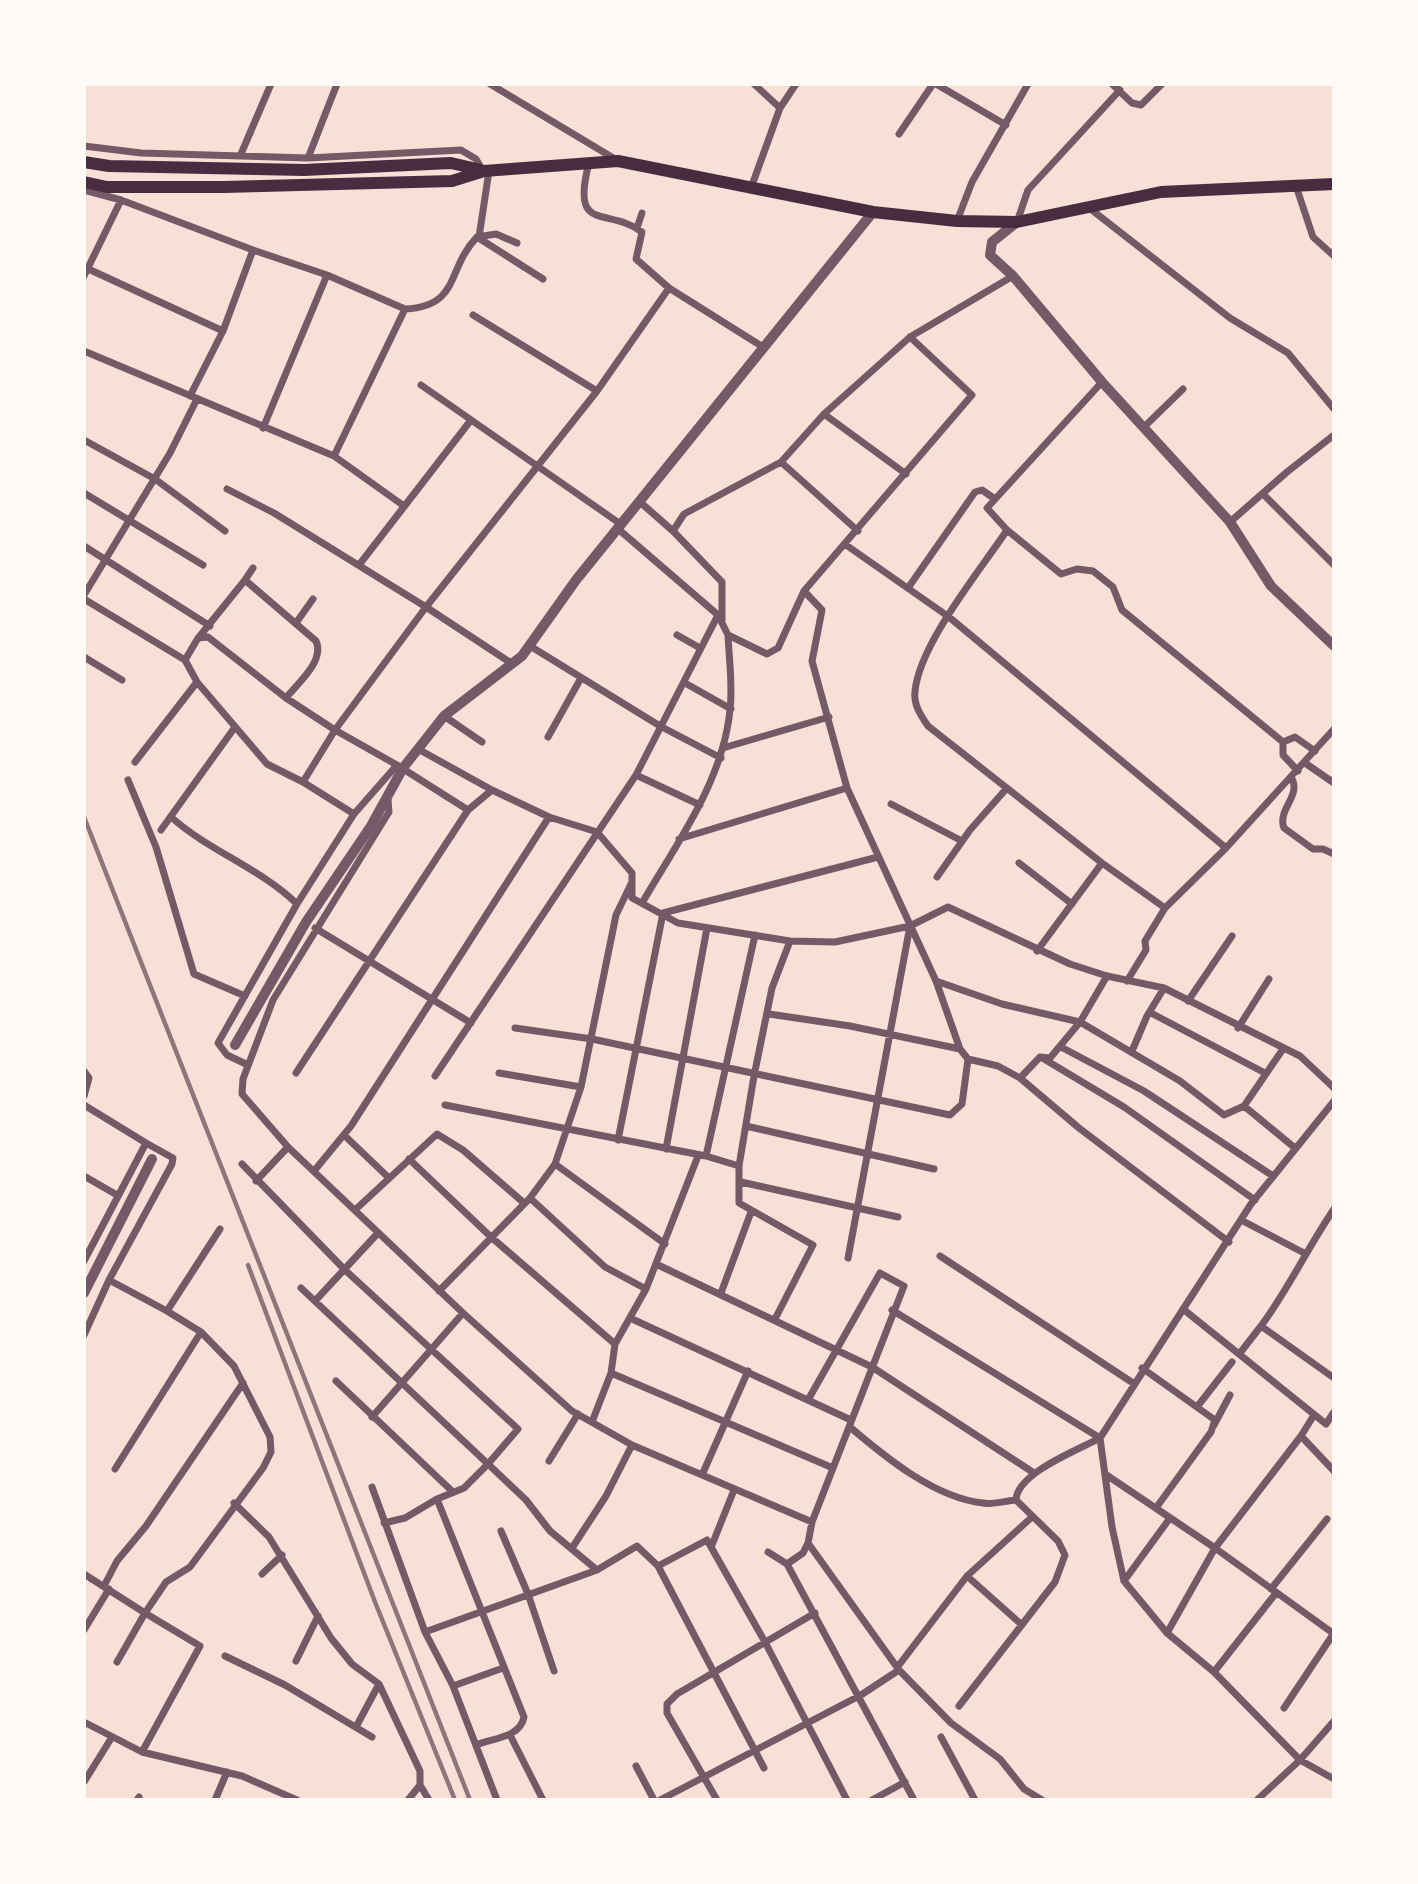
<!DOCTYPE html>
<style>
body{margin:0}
#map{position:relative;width:1418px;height:1884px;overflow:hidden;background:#f7e1d7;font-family:"Zilla Slab",serif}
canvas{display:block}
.frame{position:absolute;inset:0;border:86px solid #fffaf5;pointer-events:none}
</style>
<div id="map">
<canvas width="1418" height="1884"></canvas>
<div class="frame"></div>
</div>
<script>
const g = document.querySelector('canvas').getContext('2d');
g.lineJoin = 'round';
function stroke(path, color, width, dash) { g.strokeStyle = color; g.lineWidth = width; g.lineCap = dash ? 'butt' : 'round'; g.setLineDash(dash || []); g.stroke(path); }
stroke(new Path2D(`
 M490,84L615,159
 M754,84L780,108
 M936,84L1006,125
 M1112,84L1132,103L1141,105L1162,84
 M899,134L933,84
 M84,146L141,153L308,158L461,150L476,159L483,171
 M241,154L271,84
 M308,158L337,84
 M589,163C570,235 608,206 642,232L636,259L669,288
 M1296,186L1313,237L1334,256
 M751,188L780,108L796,84
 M84,190L121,200
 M1088,207L1230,318L1288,353L1334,409
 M957,221L972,182L1028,84
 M1017,222L1028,190L1120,90
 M637,228L642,213
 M477,237L543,279
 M479,237L489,171
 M253,250L327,275L263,428
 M84,267L223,331L190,396
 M327,275L405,309L334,456
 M84,276L121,200L253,250L223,331
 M405,309C461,306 446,269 477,237L496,234L517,243
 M473,315L597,391
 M84,351L334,456L404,506
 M1102,382L987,508L1007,530C980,571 920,643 915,691C913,704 921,716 928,726L1102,863L1165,908
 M421,385L622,525
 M824,414L906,474
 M1143,428L1183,389
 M84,440L155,479L225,531
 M781,462L858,531
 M227,489L274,513L426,607L335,730L397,765L468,810L492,790L549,817L597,832L632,873V898L678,923L790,941L835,942L910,926L948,907L1070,964L1107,976L1164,988L1300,1056L1334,1088
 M84,493L203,565
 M1263,494L1334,565
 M640,502L673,531L722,582V620
 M1230,522L1287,472L1334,435
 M1007,530L1061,574L1077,569L1093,571L1113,587L1122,610L1283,742
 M673,531L684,514L781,462L824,414L910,337L1013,276
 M846,545L949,617L1226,848
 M84,546L210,626
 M359,565L471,420
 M245,580L253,568
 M908,588L975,492L982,490L995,499
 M804,591L822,610L812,661L847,788L936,981L960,1049L968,1059L998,1066L1020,1078L1040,1057L1050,1058L1080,1022L1107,976
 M84,595L170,453L197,399
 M84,599L185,660
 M718,615L728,635L767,654L778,648L804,591L972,395L910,337
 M296,623L313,599
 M677,635L700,648
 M199,637L245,580L316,641C325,661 298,683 286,698
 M530,646L660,726L721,758
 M84,657L122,680
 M511,663L426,607L597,391L669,288L763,347
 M685,683L731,709
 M444,716L482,742
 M548,737L581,678
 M723,748L829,717
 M418,749L492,790
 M135,762L197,682
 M1305,763L1334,783
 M1298,771L1283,755V742L1295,737L1315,751
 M636,775L700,805
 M1292,779C1301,796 1277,810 1284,828L1313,849H1323L1334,854
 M128,780L156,847L194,974L245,996
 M303,782L267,764L197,682L185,660L198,638L208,637L286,698L335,730L303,782L354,814
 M388,799L389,812L273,1000L243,1079L242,1094L288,1147L463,1313L572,1411L632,1445L812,1522
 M891,804L962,841
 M171,817C209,851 260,868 297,904
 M161,830L235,727
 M679,839L847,788
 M1019,863L1072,904
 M937,877L970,830L1007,788
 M642,903C677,843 723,781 730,710C733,686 729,659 728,635
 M315,928L471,1023
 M1037,951L1102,863
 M936,981L1002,1004L1080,1022L1180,1081L1224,1115L1244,1106L1283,1049
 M1127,981L1146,950L1145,941L1165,908L1226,848L1334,729
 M1188,1001L1232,936
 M1151,1013L1265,1073
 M769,1014L850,1026L960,1049
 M515,1028L592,1039L950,1115L962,1104L968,1059
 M1238,1028L1269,979
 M1061,1047L1144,1091L1273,1176
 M1132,1051L1147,1016L1164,988
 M1044,1059L1124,1107L1255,1200
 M248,1065L227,1055L218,1043L297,904L354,814L397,765
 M84,1071L89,1078L84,1096
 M296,1073L468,810
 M499,1073L581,1087
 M435,1076L636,775L718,615L617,528
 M1020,1078L1079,1128L1229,1242
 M84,1105L146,1143L84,1261
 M445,1105L706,1156L739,1166
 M1244,1106L1295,1148
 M746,1126L934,1169
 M344,1135L389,1178
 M618,1140L663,913L878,857
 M666,1149L707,928
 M706,1156L755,935
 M409,1159L491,1237L615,1344
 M242,1164L345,1270L518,1429L488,1464L301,1288
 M555,1164L665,1244
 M314,1171L351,1126L549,817
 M84,1176L117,1195
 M256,1181L288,1147
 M741,1182L898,1217
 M530,1198L605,1267L646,1289
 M1334,1209C1308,1247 1289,1288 1261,1326L1334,1378
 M355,1210L437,1134L463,1150L524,1203
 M1243,1221L1304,1253
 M940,1256L1133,1383
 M848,1258L910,926
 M656,1264L872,1367L1034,1473
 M109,1280L167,1311
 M439,1291L530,1198L555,1164L581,1087L616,915L631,884
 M721,1293L751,1212
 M315,1301L378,1233
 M1183,1309L1326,1424L1334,1412
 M892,1310L1100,1438C1078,1450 1017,1473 1016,1500L1058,1541L1065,1555L1055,1582L959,1706
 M630,1318L851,1420
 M775,1319L813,1245L739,1203V1166L754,1076L772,988L790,941
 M84,1335L109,1280L172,1164L173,1158L146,1143
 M1240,1353L1261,1326
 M1142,1368L1215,1420L1211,1432L1156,1508
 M611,1373L833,1468
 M336,1381L453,1492
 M808,1400L880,1273L904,1286L812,1522L808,1543L899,1670L951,1723L1000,1759L1024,1789L1042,1800
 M1197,1407L1232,1362
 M1314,1415L1301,1436L1334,1471
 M372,1417L463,1313
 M592,1422L611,1373L615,1344L646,1289L698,1156
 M1214,1425L1230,1395
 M850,1427C885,1457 935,1498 983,1503C993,1505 1005,1501 1016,1500
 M1301,1436L1215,1548L1334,1634
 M549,1461L578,1414
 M115,1469L201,1332
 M1105,1474L1215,1548L1167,1633L1124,1581L1112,1527L1100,1438L1251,1204L1334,1101
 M702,1475L748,1371
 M372,1487L425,1632L453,1686L497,1800
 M437,1499L464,1488L488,1464L526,1500L550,1531L597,1570
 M234,1503L269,1537L331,1638L352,1664L379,1684L420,1771V1785L429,1800
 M384,1523L405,1518L437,1499L524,1717C520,1738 493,1738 476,1745
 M501,1531L528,1594L554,1671
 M808,1543L803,1553L787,1564L914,1800
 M712,1545L734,1490
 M572,1548L606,1496L632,1445
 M768,1552L787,1564
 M84,1574L145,1613L166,1582L190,1567L263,1468L271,1452L270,1437L234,1366L201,1332L167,1311L220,1229
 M262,1574L282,1555
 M967,1576L1022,1625
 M1124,1581L1170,1518
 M104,1586L117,1561L146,1526L243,1383
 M1271,1589L1327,1519
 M84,1630L109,1589
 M425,1632L597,1570L637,1546L658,1566
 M1167,1633L1214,1672L1300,1760L1334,1779
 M225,1656L285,1685L372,1737
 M296,1661L318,1616
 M117,1662L145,1613L200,1646L142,1752
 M899,1665L967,1576L1032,1517
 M1214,1672L1276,1593
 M453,1686L503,1668
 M1284,1708L1334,1633
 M84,1722L142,1752L242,1776L297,1800
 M356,1727L379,1684
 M510,1735L543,1800
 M941,1737L975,1800
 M636,1766L654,1800
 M764,1768L658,1566L707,1540L765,1642L847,1800
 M84,1782L112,1737
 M137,1800L139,1797
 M215,1800L227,1772
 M408,1800L420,1785
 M660,1800L861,1695L899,1670
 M717,1800L667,1713V1704L677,1694L815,1613
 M872,1800L905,1782
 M1257,1800L1300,1760L1334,1721`), '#755966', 7);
stroke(new Path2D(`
 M1017,222L992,242L990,255L1013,276L1102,382L1230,522L1271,586L1334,646
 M235,1045L306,922L371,826L403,768L444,716L522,656L576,580L873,212
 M84,1293L152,1159`), '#755966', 10);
stroke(new Path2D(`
 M84,162L109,166L304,170L451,163L481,170
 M84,182L107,187H224L452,181L484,171L618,161L873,212L957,221L1017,222L1161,192L1334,184`), '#4a2c40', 12);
stroke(new Path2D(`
 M84,817L470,1800
 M248,1265L375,1602L455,1800`), '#8f747c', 4.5);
</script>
